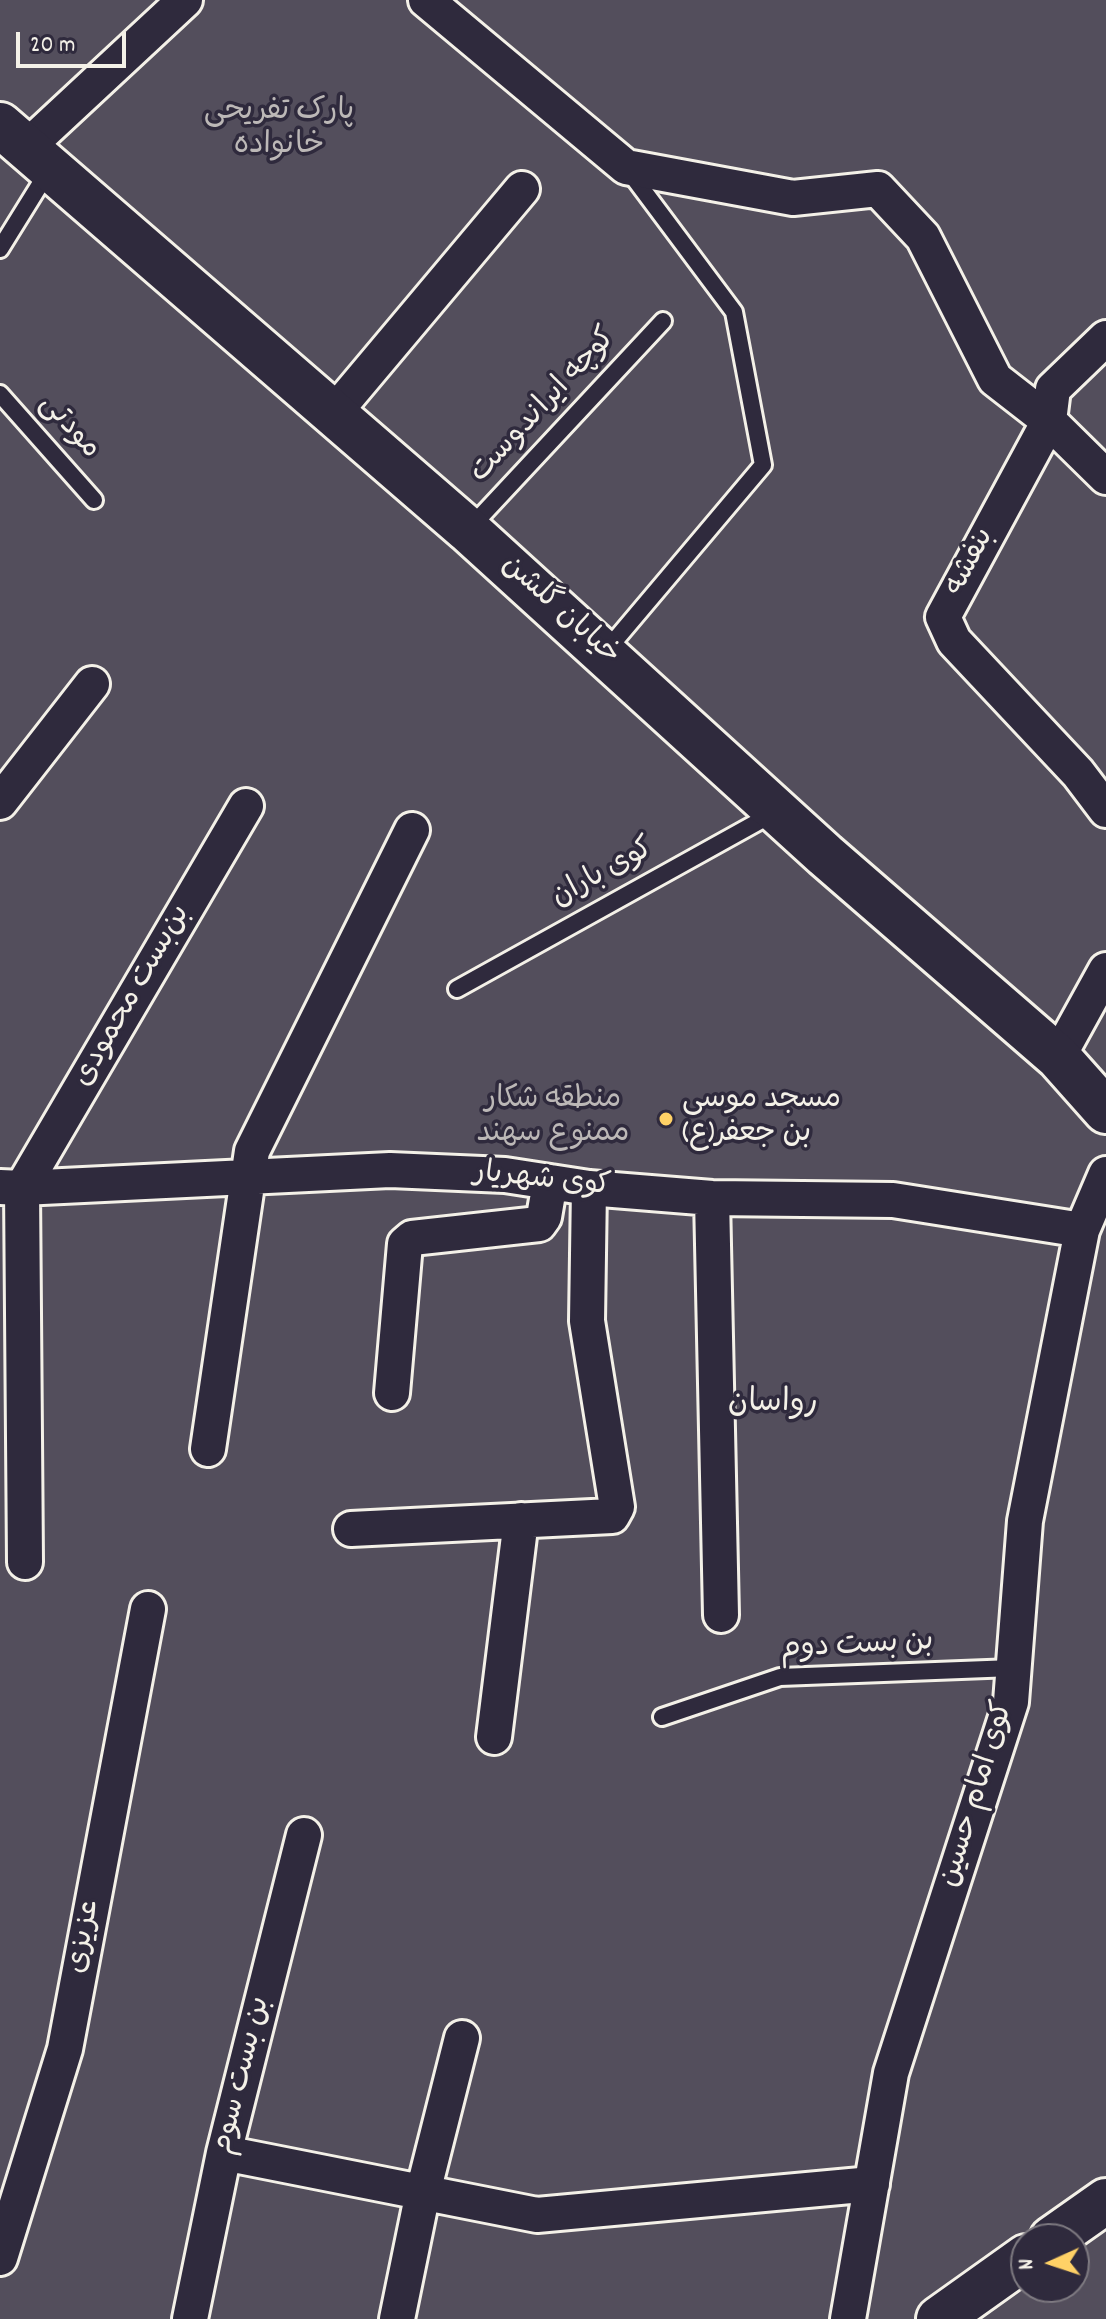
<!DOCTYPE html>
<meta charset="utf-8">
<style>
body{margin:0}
#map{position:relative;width:1106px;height:2319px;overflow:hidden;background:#3b3647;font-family:Dekko,sans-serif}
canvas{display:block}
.north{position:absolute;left:1010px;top:2223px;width:80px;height:80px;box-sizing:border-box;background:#2f2a3d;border:2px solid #7e7a81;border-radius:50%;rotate:267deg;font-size:22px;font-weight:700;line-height:32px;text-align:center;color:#f4f1e8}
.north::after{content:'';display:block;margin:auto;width:28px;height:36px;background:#ffd166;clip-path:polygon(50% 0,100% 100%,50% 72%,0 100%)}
.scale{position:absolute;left:16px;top:32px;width:110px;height:36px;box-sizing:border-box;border:4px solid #f4f1e8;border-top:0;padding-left:10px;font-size:24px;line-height:28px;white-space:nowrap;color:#f4f1e8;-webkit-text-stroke:6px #2f2a3d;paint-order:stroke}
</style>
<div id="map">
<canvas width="1106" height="2319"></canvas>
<div class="north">N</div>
<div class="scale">20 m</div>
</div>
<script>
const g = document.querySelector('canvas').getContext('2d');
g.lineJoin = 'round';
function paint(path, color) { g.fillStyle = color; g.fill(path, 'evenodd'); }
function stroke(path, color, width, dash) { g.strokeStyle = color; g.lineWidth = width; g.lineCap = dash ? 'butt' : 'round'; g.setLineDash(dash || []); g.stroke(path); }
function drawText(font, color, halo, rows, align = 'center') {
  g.font = font + ' Dekko,"Playpen Sans Arabic",sans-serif'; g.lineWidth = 7; g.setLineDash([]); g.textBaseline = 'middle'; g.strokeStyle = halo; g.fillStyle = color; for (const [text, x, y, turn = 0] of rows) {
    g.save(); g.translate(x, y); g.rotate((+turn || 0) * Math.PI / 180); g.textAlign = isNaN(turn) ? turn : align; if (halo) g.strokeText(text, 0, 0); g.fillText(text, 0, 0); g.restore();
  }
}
paint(new Path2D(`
 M0,0H1106V2319H0ZM1026,2239H1074V2287H1026Z`), '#534e5c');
const lane = new Path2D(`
 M0,249L49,170
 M0,394L94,500
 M469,529L663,321
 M606,651L763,465L734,312L628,170
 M457,989L774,813
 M662,1717L780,1677L1013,1668`);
const street = new Path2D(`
 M426,0L626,167L793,198L878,189L923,237L995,379L1049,421L1106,477
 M26,148L185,0
 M1106,338L1053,389L1049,421L943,617L954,641L1078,773L1106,810
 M333,414L522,189
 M0,802L92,684
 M1058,1057L1106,970
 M0,1187L22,1188L390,1170L505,1175L589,1188L712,1198L893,1200L1082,1230
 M712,1198L721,1615
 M392,1393L405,1244L412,1238L539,1224L544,1217L550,1182
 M208,1449L252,1151L412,830
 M351,1529L612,1516L617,1507L587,1321L589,1188
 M25,1562L22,1188L246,806
 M494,1737L521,1520
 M224,2153L537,2215L872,2184
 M0,2258L65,2049L148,1609
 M190,2319L224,2153L304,1835
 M397,2319L423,2192L462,2038
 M848,2319L891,2073L1011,1702L1025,1521L1082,1230L1106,1174`);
const secondary = new Path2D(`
 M0,125L468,530L825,855L1058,1057L1106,1111
 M1052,2239L1106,2201
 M939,2319L1026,2257`);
stroke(lane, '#f4f1e8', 22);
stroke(street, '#f4f1e8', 40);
stroke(secondary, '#f4f1e8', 50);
stroke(lane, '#2f2a3d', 16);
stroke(street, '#2f2a3d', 34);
stroke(secondary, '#2f2a3d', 44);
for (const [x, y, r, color] of [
 [666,1119,8,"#ffd166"]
]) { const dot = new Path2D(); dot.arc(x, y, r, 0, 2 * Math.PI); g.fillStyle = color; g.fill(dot); stroke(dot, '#2f2a3d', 3); }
drawText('30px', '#bcb8b7', '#2f2a3d', [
 ["پارک تفریحی",279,114],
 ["خانواده",279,148],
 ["منطقه شکار",553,1102],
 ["ممنوع سهند",553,1136]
]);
drawText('30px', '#f4f1e8', '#2f2a3d', [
 ["کوچه ایراندوست",545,407,-47],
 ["مودتی",68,428,48],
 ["بنفشه",972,563,-62],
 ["خیابان گلشن",559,612,42],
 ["کوی باران",604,875,-29],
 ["بن‌بست محمودی",134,997,-60],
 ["کوی شهریار",542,1182,6],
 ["بن بست دوم",857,1648,-3],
 ["کوی امام حسین",979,1795,-73],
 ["عزیزی",86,1937,-79],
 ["بن بست سوم",244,2076,-76]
]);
drawText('30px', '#f4f1e8', '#2f2a3d', [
 ["مسجد موسی",682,1102],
 ["بن جعفر(ع)",682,1136]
], 'left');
drawText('32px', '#f4f1e8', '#2f2a3d', [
 ["رواسان",773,1406]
]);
</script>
